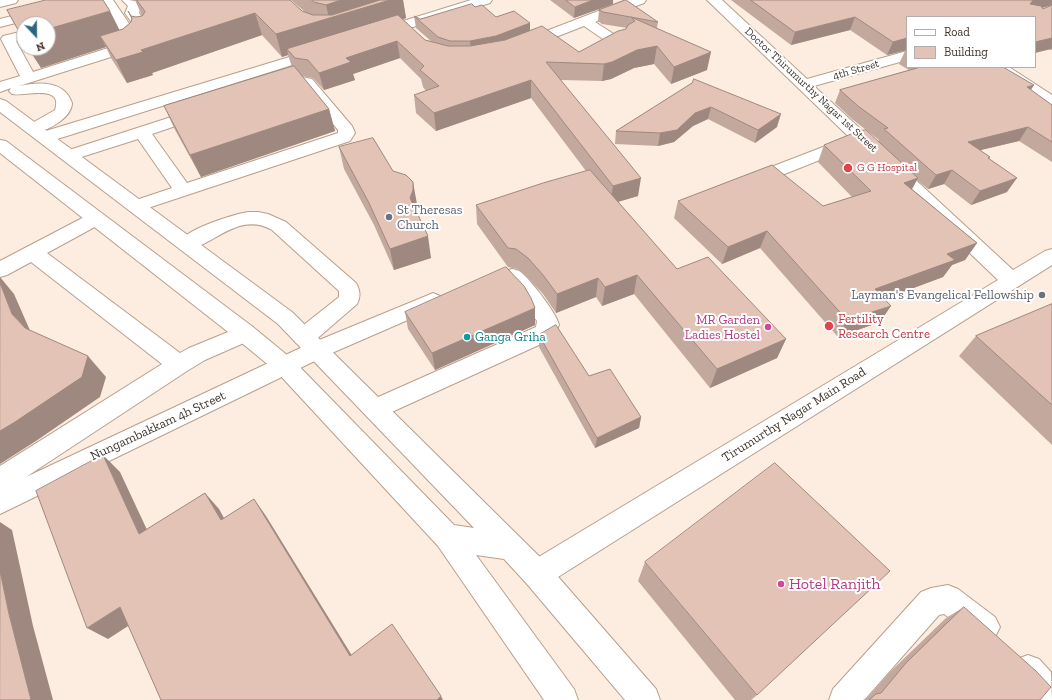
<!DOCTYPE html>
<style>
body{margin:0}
#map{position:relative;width:1052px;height:700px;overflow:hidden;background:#fcede0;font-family:"Zilla Slab",serif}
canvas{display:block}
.legend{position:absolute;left:906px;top:16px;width:130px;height:52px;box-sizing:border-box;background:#fff;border:1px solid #b2aeab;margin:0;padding:5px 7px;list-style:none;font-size:12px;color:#3f352c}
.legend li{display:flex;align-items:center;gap:8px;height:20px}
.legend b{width:20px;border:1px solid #b2aeab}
.north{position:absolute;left:16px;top:16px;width:40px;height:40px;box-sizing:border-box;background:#fff;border:1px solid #b2aeab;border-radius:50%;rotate:158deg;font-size:11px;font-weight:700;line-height:16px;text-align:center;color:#3f352c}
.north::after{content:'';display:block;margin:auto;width:14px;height:18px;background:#2c657f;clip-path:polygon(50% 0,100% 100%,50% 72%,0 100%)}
</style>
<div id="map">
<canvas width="1052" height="700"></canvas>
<ul class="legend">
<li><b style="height:5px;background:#fff"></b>Road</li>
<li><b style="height:11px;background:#e3c3b6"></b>Building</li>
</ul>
<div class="north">N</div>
</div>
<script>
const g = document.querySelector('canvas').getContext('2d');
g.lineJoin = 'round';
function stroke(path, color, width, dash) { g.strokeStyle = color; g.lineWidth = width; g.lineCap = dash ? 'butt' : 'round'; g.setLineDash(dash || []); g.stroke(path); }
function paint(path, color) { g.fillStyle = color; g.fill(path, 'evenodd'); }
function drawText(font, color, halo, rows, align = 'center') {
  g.font = font + ' "Zilla Slab",serif'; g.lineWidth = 4; g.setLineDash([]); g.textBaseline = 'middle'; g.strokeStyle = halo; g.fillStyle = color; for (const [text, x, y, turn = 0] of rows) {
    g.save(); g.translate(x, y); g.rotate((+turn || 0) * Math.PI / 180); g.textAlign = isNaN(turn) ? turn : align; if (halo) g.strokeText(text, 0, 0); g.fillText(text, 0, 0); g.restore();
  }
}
const minor = new Path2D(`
 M0,0H18L16,3L0,7Z
 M99,0H113L141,41V44L133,50L19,86C39,82 64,80 72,103C72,119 41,136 27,132L25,129L27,126L55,110C64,83 22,97 12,94L9,91L11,88L0,92V82L20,76L1,39L3,36L24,31V39L16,41L33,72L127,42Z
 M122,0C130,0 137,0 142,5L139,13L154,34L152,37L147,38L142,37L125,13L128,6Z
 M471,0H492L490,3L384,36L379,37L374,36L372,33L374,30Z
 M627,0H646L644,3L595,22L623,40L625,43L623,46L618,47L613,46L584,26L530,47L525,48L520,47L518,44L520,41Z
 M707,0H722L807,79L907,51V60L814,86L1013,270L1045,251L1052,249V265L547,584L537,588L527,584L523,574L527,564L998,280L856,144L855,146L757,185L751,187L745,185L742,181L745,177L849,137Z
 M319,48L324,49L326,52L324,55L51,141L45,142L39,141L37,137L39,133Z
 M992,67H1009L1052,95V107L1046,105L994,70Z
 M296,76L312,79L352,126L355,133L350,141L136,212L130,210L127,206L130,202L172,188L138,139L69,161L63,160L60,156L63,152L199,108L205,110L207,113L205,116L152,134L187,183L338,133V130L302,86C293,85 285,91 276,88L273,85L276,82Z
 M248,212H258L268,214L286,222L356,283C360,290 361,297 357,304L312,343L426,296L433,293L440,296L443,301L440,306L325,356L0,514V466L162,364L31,262L7,275L0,277V261L88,215L95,213L102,215L104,219L102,223L47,253L180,353L189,348L245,325L253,327L256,333L253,339L205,360L187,371L26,477L311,343L304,345L296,343L293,337L296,331L339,297V291L272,230C240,212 217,242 187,251L180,249L177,244C186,229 231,215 248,212Z
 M512,269C515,270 518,270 521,272C531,281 556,312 559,325L552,339L383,416L375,419L367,416L363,409L367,402L536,327L537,321L502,276L505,271Z
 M948,585L958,589L995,617L1000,627L995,637L985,642L975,637L944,614L939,615L864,700H829L833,689L921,592L931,588Z
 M1028,655L1039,659L1051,672L1052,700H1032C1027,688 1018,682 1013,670L1017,659Z`);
const major = new Path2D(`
 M74,0H96L94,3L0,27V19Z
 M0,99L6,101L292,312L547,564L656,689L660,700H625L527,584L504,559L476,555L574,689L578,700H544L438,546L277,372L237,339L0,153V140L6,141L253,327L293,360L454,525L474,528L278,324L0,112Z`);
stroke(minor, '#b8a08b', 2);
stroke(major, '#b8a08b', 2);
paint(minor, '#fff');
paint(major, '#fff');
paint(new Path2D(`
 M135,0H290L302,11L305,12L291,0H403L406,18L403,20L425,40L431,41L416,28L414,16L420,19L475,7L496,17L530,31L579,52L626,29L627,28L602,24L598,21L599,10L658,22L657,28L707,70L671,84L654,64L634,68L611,79L602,81L561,80L638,196L618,202L677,269L786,339L777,358L710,388L634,294L602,306L596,297L556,313L543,294L528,278L517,269L508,267L477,224L476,205L586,171L531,98L436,131L416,113L414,95L426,91L423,87L421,79L400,58L353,74L355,80L324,90L313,78L302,76L329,109L335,131L201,177L174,128L164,106L292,67L288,55L282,57L262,35L152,73L153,75L127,83L111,58L106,47L41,68L24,24V41L7,10L119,30L123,29L131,22L132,20L128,11L131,16L136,17L142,16Z
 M550,0H613V4L574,18Z
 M731,0H1052V5L1042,7L1043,9L1052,5V50L907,17V50L887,55L850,30L791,45Z
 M907,50V67H1003L1031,90L1052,105V162L1019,141L980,150L990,157L989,159L1007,192L971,205L944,184L928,189L917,180L912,189L977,243L965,260L952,265L943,277L884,299L880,322L838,337L760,248L722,264L674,218L678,201L823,206L852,197L818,162L824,145L878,141L879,140L852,119L835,103L840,90L909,70L899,64L905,51Z
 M692,83L777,127L755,143L708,119L693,126L674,142L658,146L615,144L616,131Z
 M339,147L393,171L417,204L416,213L431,258L394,270L374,225L344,169Z
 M1052,304V445L959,356L976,336Z
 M405,312L535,325L435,370L408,329Z
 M539,335L589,376L641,417L639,428L595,448L539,347Z
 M645,562L757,695L751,700H735L638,581Z
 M964,607L1040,700H863L868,697L890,672L946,618Z`), '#c3a89d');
paint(new Path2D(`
 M341,0H403L406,18L291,54L287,49L288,55L282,57L276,34L329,18L326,5Z
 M593,0H613V4L574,18L575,7Z
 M1033,0H1052V5L1026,13Z
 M110,11L125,41L100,36L106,47L41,68L28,48H48V29Z
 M255,13L262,35L152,73L153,75L127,83L116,60L141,50Z
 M855,17L850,30L791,45L795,32Z
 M530,23V35L471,52L470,41Z
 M907,38V50L887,55L893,42Z
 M1052,38V48L1051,49L1035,53V42Z
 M397,41L400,58L353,74L355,80L324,90L319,73L346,58Z
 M657,46L654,64L634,68L611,79L602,81L604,64L637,50Z
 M711,52L707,70L671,84L674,67Z
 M531,80V98L436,131L434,113Z
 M1034,85L1026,98L1027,87Z
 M711,107L708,119L693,126L674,142L658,146L660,133L695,113Z
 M329,109L335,131L201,177L190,155Z
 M781,114L777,127L755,143L758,130Z
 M1028,127L1019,141L960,155L968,142Z
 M952,170L944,184L928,189L936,175Z
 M641,178L638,196L610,204L613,186Z
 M918,178L908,196L904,183Z
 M1017,178L1007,192L971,205L980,191Z
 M413,182L417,204V212L413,220L410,198Z
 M767,231L760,248L722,264L728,247Z
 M428,236L431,258L394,270L390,249Z
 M977,243L965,260L952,265L943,277L865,306L875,289L947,254Z
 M637,275L634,294L602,306L605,287Z
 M0,277L14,294L32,335L12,314L0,283Z
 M598,278L596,297L556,313L557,294Z
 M891,306L880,322L838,337L847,320Z
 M535,308V325L435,370L432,353Z
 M786,339L777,358L710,388L717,369Z
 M88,356L106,377L100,397L36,441L0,464V431Z
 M641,417L639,428L595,448L597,438Z
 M103,455L120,472L156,549L139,534Z
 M205,493L219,509L234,536L221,520Z
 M254,499L266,516L359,667L350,656Z
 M0,522L12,530L33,626L53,700H31L9,614L0,571Z
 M120,607L139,619L108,639L87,628Z
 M441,696L443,700H437Z`), '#9f887f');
const building = new Path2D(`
 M46,0H103L110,11L48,29V24H24V36L22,37L7,10Z
 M137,0H290L302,11L313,15H332L380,0H390L276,34L255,13L141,50L143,52L116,60L100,36L123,29L131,22L132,18L128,11L131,16L136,17L142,16L145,12Z
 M312,0H341L326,5L314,2Z
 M566,0H593L575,7Z
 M626,0L658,22L603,12L599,10Z
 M751,0H1033L1030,4L1041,6L1043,9L1052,5V38L1035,42V17H907V38L893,42L855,17L795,32Z
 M472,4L475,7L482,5L496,17L514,11L530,23L496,36L470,41H450L438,37L414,16L420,19Z
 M398,15L425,40L448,46H470L505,40L542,26L579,52L618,31L626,29L628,25L635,21L631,17L711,52L674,67L657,46L637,50L612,62L604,64L546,62L641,178L613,186L531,80L434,113L414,95L439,86L420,70L424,66L397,41L346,58L351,62L319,73L308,60L295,58L287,49Z
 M294,66L329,109L190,155L164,106Z
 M921,67H1003L1034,85L1027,87L1052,105V142L1028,127L968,142L990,157L988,158L1017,178L980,191L952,170L936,175L884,129L888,128L858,106L840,90Z
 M694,79L781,114L758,130L711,107L695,113L677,130L660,133L616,131L692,83Z
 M866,130L918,178L904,183L977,243L947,254L955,260L875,289L891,306L847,320L767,231L728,247L678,201L772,165L823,206L871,191L824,145L856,132Z
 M373,138L393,171L406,175L413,182V190L410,198L428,236L390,249L369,203L339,147Z
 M590,170L677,269L708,257L786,339L717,369L637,275L605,287L598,278L557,294L543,275L528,258L516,249L508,248L476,205L543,183Z
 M506,267L524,286L531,298L535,308L432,353L405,312Z
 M0,283L12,314L25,328L88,356L82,377L15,422L0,431Z
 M1052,304V405L976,336Z
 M556,325L589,376L610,369L641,417L597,438L539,335Z
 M103,455L139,534L205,493L221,520L254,499L350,656L392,624L441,696L437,700H161L120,607L87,628L36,491Z
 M775,463L890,571L757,695L645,562Z
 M0,571L9,614L31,700H0Z
 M964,607L1036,671L1051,687L1040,700H869L876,694L881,693L906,663Z`);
paint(building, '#e3c3b6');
stroke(building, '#9f887f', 1);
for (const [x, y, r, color] of [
 [848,168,5,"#e0444e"],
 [389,217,4,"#6b7280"],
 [1042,295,4,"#6b7280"],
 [829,326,5,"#e0444e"],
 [768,327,4,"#d1479c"],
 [467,337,4,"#0f9aa8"],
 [781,584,4,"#d1479c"]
]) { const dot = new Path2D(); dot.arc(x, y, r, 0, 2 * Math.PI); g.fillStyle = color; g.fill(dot); stroke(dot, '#fff', 1.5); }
drawText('11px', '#3f352c', '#fff', [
 ["4th Street",856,70,-16],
 ["Doctor Thirumurthy Nagar 1st Street",811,90,43]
]);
drawText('11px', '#be3a42', '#fff', [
 ["G G Hospital",857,168]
], 'left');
drawText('13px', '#5b616d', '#fff', [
 ["St Theresas",397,210],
 ["Church",397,225],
 ["Layman's Evangelical Fellowship",1034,295,"right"]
], 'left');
drawText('13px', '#be3a42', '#fff', [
 ["Fertility",838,319],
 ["Research Centre",838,334]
], 'left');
drawText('13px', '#b23c85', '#fff', [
 ["MR Garden",760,320],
 ["Ladies Hostel",760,335]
], 'right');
drawText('13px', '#0d838f', '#fff', [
 ["Ganga Griha",475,337]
], 'left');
drawText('13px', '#3f352c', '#fff', [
 ["Tirumurthy Nagar Main Road",794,415,-32],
 ["Nungambakkam 4h Street",158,426,-25]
]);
drawText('16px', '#b23c85', '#fff', [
 ["Hotel Ranjith",789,584]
], 'left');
</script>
